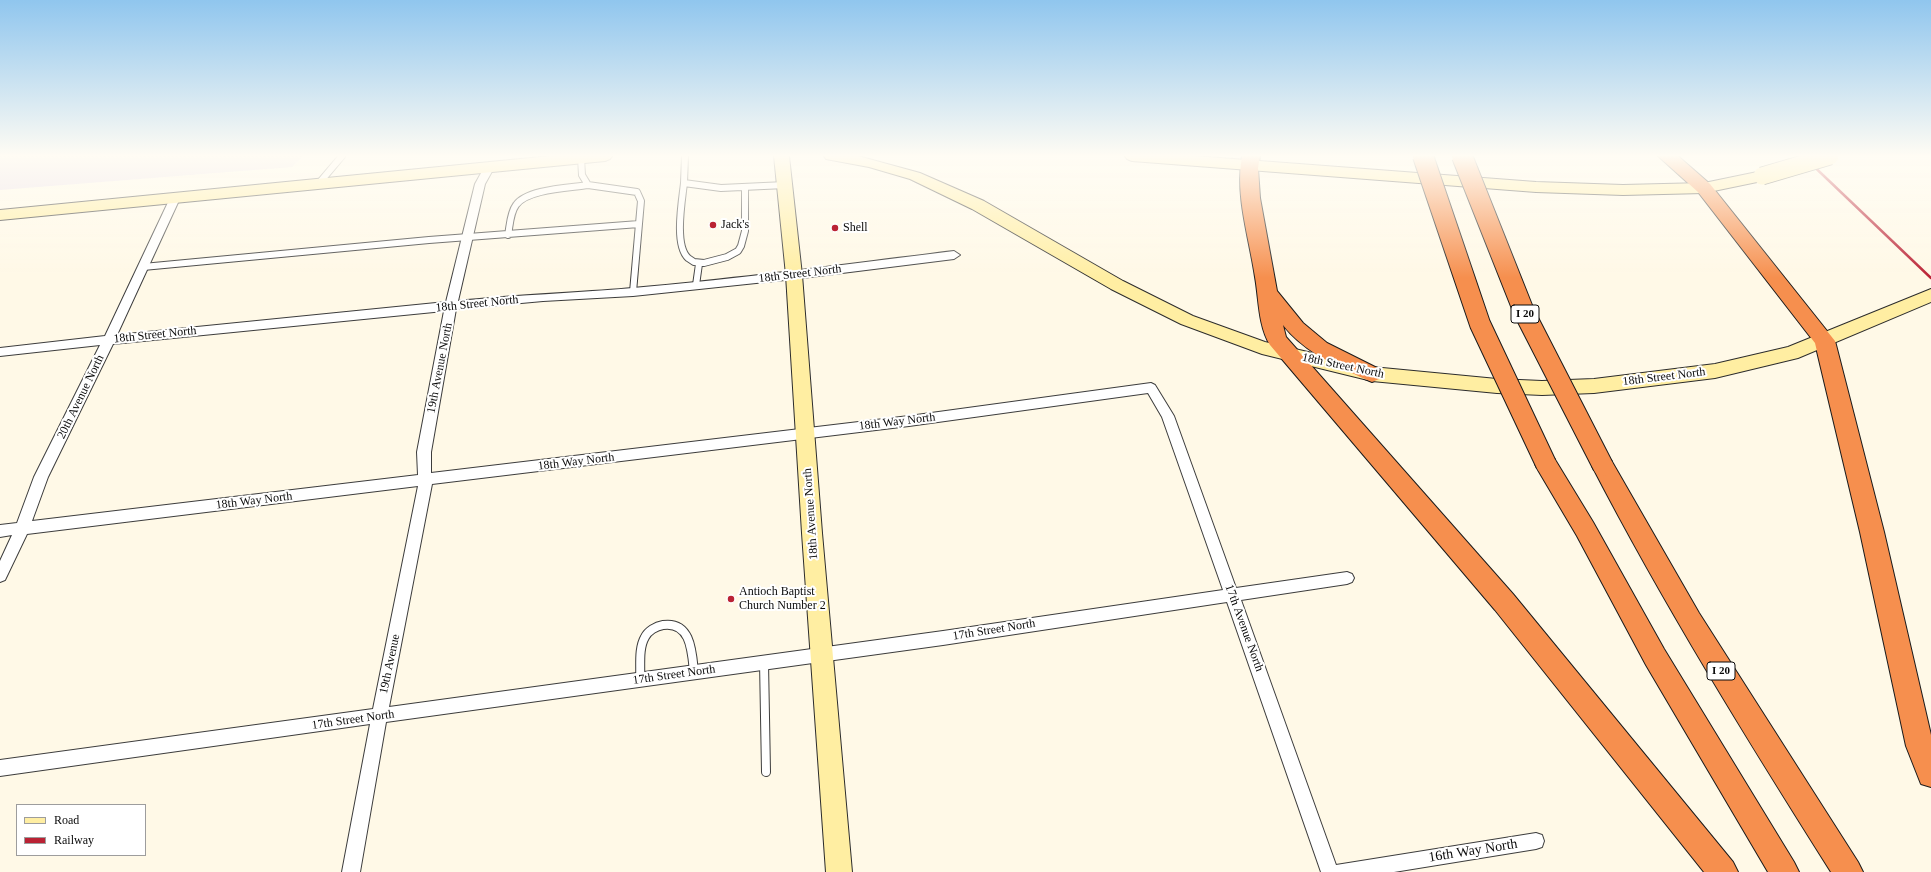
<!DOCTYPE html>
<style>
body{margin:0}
#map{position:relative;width:1931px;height:872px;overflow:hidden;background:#fff9e7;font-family:"Times New Roman",serif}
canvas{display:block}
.legend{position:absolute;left:16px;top:804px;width:130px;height:52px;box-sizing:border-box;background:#fff;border:1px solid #9d9d9d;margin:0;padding:5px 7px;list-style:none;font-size:12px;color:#0a0a0a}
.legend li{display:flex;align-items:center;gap:8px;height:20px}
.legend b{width:20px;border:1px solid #9d9d9d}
</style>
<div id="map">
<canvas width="1931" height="872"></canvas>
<ul class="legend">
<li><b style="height:5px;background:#ffeea2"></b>Road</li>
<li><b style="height:5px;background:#ba2234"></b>Railway</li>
</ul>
</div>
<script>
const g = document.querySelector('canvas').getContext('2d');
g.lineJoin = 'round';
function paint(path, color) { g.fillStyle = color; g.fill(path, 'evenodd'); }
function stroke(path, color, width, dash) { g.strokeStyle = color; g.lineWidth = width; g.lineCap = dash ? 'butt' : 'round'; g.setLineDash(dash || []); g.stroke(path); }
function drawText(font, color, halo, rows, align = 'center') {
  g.font = font + ' "Times New Roman",serif'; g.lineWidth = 4; g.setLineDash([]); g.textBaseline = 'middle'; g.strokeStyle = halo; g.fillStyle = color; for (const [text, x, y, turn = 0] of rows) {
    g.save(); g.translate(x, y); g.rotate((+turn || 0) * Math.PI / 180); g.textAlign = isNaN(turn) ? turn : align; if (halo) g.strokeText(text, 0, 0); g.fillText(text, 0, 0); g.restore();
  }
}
paint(new Path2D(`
 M0,156H303L292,167L0,190Z`), '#e8ddea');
const laneFar1 = new Path2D(`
 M685,156L684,183L721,188L785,185
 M581,158L582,175L588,185L637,192L641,201L633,292
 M320,182L342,156
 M684,183C682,201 674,245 688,258L694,262L704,263L727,257L738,251L741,246L745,231V188
 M508,235C510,225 510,213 516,205C527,189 570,188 588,185
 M143,267L429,240L639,224
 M696,285L699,264`);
const lane = new Path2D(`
 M764,662L766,772
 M640,680C641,666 638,649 645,637C648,631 656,626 663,625C691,621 692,652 694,672`);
const street = new Path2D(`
 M490,163L495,166L485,184L458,301C516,295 575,293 633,288C740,279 847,264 954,251L960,255L954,259L794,279L633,296L543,301L456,309L431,452V473L909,416L1151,383L1155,385L1174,416L1236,588L1347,572L1352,574L1354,578L1352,582L1347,584L1241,600L1336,865L1536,833L1542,835L1544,841L1542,847L1536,849L1394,872H1321L1227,602L943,645L386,722L360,872H342L370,724L0,776V760L373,709L418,486L27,534L5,580L0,582V561L12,535L0,537V525L17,523L34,477L100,345L0,356V348L105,336L171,196L176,193L181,196L117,335L446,302L475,184L486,164ZM444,311L417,452L418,475L32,521L48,477L113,344ZM1148,393L1162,417L1223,590L943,631L389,707L432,484L909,426Z`);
const secondary = new Path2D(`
 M551,156H612L610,159L605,161L0,220V210Z
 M774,156H789L802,275L822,533L852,872H826L802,533L786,275Z
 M824,156H858L920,173L984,201L1123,281L1193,316L1265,342L1372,367L1497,379L1542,381L1594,379L1715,364L1788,347L1931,289V302L1798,358L1715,378L1594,393L1542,395L1497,393L1372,381L1262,354L1181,324L1111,289L972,209L910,179L869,167L826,159Z
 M1125,156H1194L1536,182L1623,185L1704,183L1762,171L1767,173L1770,176L1767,179L1762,181L1704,193L1623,195L1536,192L1132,161L1127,159Z`);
const highway = new Path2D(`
 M1242,156H1260L1258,168L1260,198L1277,291L1303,323L1327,343L1379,369L1382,374L1379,379L1372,382L1365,379C1335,365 1304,352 1283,325L1286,337L1513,594L1733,862L1738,872H1704L1495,610L1270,345C1258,325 1259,299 1255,277C1249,237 1235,196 1242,156Z
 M1658,156H1678L1710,184L1835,341L1884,532L1931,735V787L1921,784L1906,746L1860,532L1815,343L1698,192Z
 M1546,455L1554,458L1593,522L1664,649L1794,862L1799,872H1768L1646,665L1577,536L1538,470L1535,464L1538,458Z
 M1603,457L1611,460L1699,613L1858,862L1863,872H1831C1747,739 1664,605 1592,466L1595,460Z`);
stroke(laneFar1, '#3d3d3d', 8);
stroke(lane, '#3d3d3d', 10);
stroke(street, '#3d3d3d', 2);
stroke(secondary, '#2c2c2c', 2);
stroke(highway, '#1b1b1b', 2);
stroke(laneFar1, '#fff', 6);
stroke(lane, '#fff', 8);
paint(street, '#fff');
paint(secondary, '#ffeea2');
paint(highway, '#f68f4e');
stroke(new Path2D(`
 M1803,156L1931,278`), '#ba2234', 2.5);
const secondaryBridge = new Path2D(`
 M1762,176L1830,156`);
const highwayBridge = new Path2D(`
 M1423,156L1480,324L1546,464
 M1462,156L1524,312L1603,466`);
stroke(secondaryBridge, '#2c2c2c', 19, []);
stroke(highwayBridge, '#1b1b1b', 22, []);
stroke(secondaryBridge, '#ffeea2', 17);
stroke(highwayBridge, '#f68f4e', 20);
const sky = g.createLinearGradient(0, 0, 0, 278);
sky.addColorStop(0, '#90c6ee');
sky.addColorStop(0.56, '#fffcf4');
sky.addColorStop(1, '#fffcf400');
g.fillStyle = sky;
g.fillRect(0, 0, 1931, 278);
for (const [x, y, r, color] of [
 [713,225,4,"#ba2234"],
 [835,228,4,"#ba2234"],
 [731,599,4,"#ba2234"]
]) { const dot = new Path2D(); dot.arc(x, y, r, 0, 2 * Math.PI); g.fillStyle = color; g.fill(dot); stroke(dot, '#fff', 1.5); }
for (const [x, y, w] of [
 [1525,314,28],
 [1721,671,28]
]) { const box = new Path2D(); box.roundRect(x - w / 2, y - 9, w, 18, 3); g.fillStyle = '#fff'; g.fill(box); stroke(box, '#0a0a0a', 1); }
drawText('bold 11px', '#0a0a0a', null, [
 ["I 20",1525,314],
 ["I 20",1721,671]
]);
drawText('12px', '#0a0a0a', '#fff', [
 ["Jack's",721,225],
 ["Shell",843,228],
 ["Antioch Baptist",739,592],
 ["Church Number 2",739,606]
], 'left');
drawText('12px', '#0a0a0a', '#fff', [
 ["18th Street North",800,274,-7],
 ["18th Street North",477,304,-6],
 ["18th Street North",155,335,-6],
 ["18th Street North",1343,366,12],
 ["19th Avenue North",440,368,-79],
 ["18th Street North",1664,377,-7],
 ["20th Avenue North",81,397,-64],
 ["18th Way North",897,422,-7],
 ["18th Way North",576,462,-7],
 ["18th Way North",254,501,-7],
 ["18th Avenue North",811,514,-94],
 ["17th Avenue North",1244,628,70],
 ["17th Street North",994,630,-9],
 ["19th Avenue",390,664,-78],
 ["17th Street North",674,675,-8],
 ["17th Street North",353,720,-8]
]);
drawText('14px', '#0a0a0a', '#fff', [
 ["16th Way North",1473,851,-9]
]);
</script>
